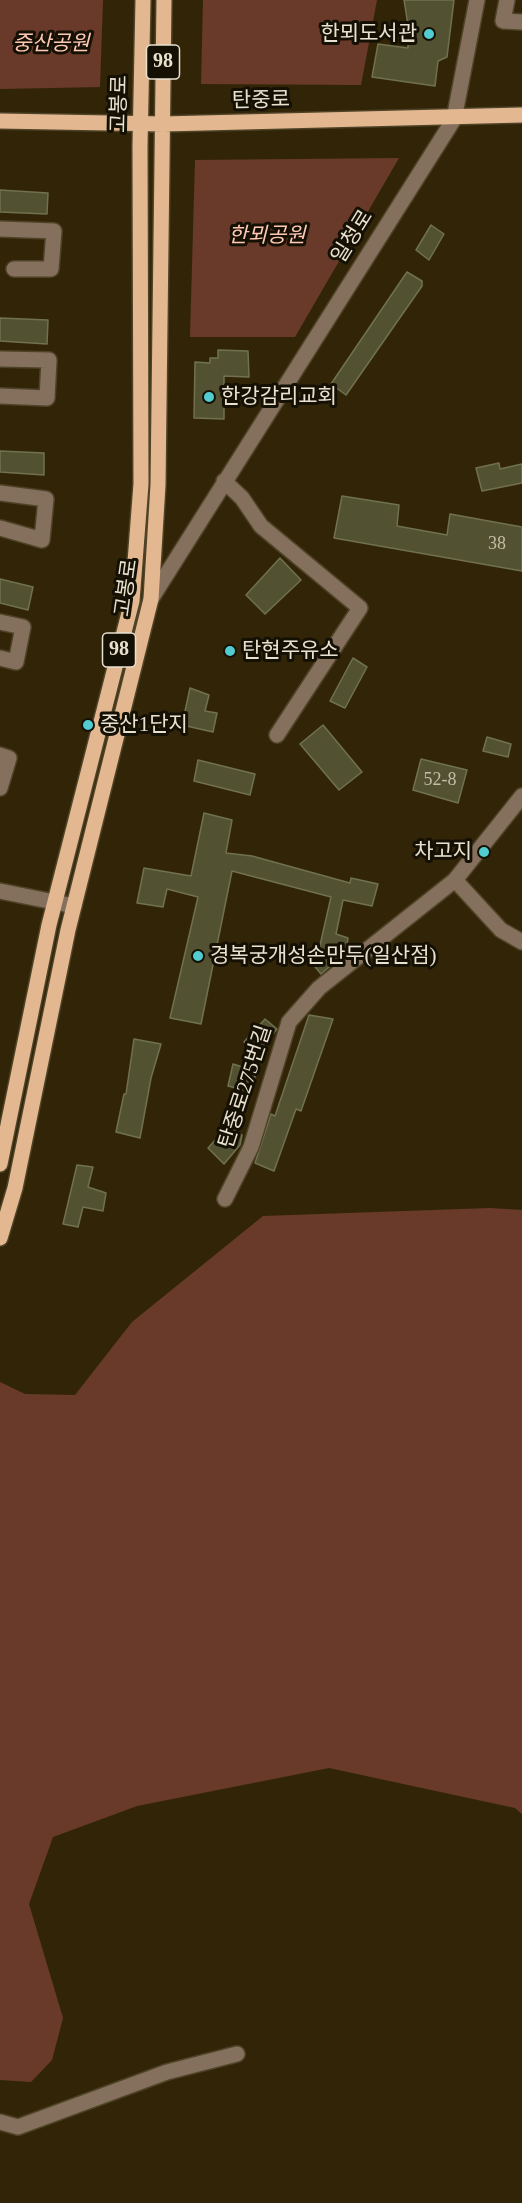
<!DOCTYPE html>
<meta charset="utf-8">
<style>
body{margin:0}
canvas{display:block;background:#322507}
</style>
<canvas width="522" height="2203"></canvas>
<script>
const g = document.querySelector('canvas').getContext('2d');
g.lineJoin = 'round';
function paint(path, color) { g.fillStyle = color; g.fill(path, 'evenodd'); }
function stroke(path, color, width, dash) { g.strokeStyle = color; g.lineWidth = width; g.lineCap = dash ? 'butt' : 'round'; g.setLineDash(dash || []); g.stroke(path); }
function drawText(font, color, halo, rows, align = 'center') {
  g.font = font + ' "Times New Roman","Noto Sans KR",serif'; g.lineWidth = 6; g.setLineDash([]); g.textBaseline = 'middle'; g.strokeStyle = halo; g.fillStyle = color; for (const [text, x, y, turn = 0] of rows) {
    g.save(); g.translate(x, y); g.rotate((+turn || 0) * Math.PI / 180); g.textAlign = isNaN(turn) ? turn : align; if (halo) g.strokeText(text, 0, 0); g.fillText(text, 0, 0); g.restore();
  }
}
paint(new Path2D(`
 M0,0H103L100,87L0,89Z
 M203,0H377L361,85L201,84Z
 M399,158L295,337H190L195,160Z
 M490,1208L522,1210V1814L515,1808L329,1768L137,1806L53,1837L29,1904L63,2018L52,2060L31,2082L0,2080V1382L25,1394L75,1395L132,1322L263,1216Z`), '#693a29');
const building = new Path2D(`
 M404,0H454L447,57L438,61L435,86L372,77L378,44L408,48V25Z
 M0,190L48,193L47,214L0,212Z
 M431,225L444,234L429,260L416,250Z
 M407,272L422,281V286L346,395L331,384Z
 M0,318L48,320L47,344L0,341Z
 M218,350L248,351L249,377L224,376V419L194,418L195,362L210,363V358H218Z
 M0,451L44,453V475L0,472Z
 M499,463L500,469L522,464V483L482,491L476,468Z
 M342,496L399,505L397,526L447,535L450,514L522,527V571L334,538Z
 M280,558L301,580L265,614L246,595Z
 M0,579L33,587L28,610L0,603Z
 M353,658L367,667L345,708L330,701Z
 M190,688L209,695L205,711L217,713L213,732L182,725Z
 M323,725L362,772L339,790L300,744Z
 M487,737L511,744L508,757L483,751Z
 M421,759L467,770L458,803L413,790Z
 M198,760L255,774L250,795L194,781Z
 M204,813L232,820L226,853L252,856L350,883L351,878L378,884L372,906L343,900L336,934L348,938L346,952L321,974L311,962L318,954L331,897L232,871L201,1024L170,1018L198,897L167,889L163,907L137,903L144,868L191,876Z
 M309,1015L333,1019L301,1111L296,1109L274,1171L255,1163L271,1114L275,1116Z
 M265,1019L277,1029L257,1053L244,1042Z
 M134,1039L161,1044L151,1078L140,1138L116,1132L124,1094H126Z
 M233,1064L256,1071L252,1092L228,1086Z
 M229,1125L242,1135L240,1145L224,1164L208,1148Z
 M77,1165L93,1167L88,1187L106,1193L103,1211L83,1207L78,1227L63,1224Z`);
paint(building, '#525232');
stroke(building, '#70714f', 1.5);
const minor = new Path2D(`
 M507,0L503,21L522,22
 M0,229L54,231L51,269H14
 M0,359L49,360L47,398L0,396
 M224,481L242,498L261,526L360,608L277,735
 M0,493L46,499L42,540L0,528
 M151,599L454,119L477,0
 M0,622L23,627L16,662L0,658
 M0,755L9,758L0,788
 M455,880L501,930L522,942
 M0,891L74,906
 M225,1199L251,1147L289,1022L319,988L455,880L522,796
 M0,2122L18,2127L167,2072L237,2054`);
const major = new Path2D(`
 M0,121L163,124L522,115
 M0,1164L49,925L132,601L141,484L140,146L143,0
 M0,1238L15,1188L68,930L151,599L158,485L164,0`);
stroke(minor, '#4f4327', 18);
stroke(major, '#4f4327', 18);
stroke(minor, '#84705d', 15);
stroke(major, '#e3b891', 15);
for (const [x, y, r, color] of [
 [429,34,6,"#51ccd1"],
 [209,397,6,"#51ccd1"],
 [230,651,6,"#51ccd1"],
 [88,725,6,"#51ccd1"],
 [484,852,6,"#51ccd1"],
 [198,956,6,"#51ccd1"]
]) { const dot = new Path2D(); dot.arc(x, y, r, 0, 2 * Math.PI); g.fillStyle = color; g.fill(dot); stroke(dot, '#151004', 2); }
drawText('18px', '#c3bda8', null, [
 ["38",497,544],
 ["52-8",440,780]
]);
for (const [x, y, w] of [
 [163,62,33],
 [119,650,33]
]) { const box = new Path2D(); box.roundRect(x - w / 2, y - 17, w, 34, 4.5); g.fillStyle = '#151004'; g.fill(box); stroke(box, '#e9e1d0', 1.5); }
drawText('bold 20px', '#e9e1d0', null, [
 ["98",163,62],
 ["98",119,650]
]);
drawText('21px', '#e9e1d0', '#151004', [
 ["한뫼도서관",417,34,"right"],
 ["한강감리교회",221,397],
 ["탄현주유소",242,651],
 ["중산1단지",100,725],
 ["차고지",472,852,"right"],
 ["경복궁개성손만두(일산점)",210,956]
], 'left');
drawText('italic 21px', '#ffc8b4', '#151004', [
 ["중산공원",51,44],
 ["한뫼공원",267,236]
]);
drawText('21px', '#e9e1d0', '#151004', [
 ["탄중로",261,101,-1],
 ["고봉로",120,104,-89],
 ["일청로",353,237,-58],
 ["고봉로",127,588,-82],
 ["탄중로275번길",246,1087,-72]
]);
</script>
